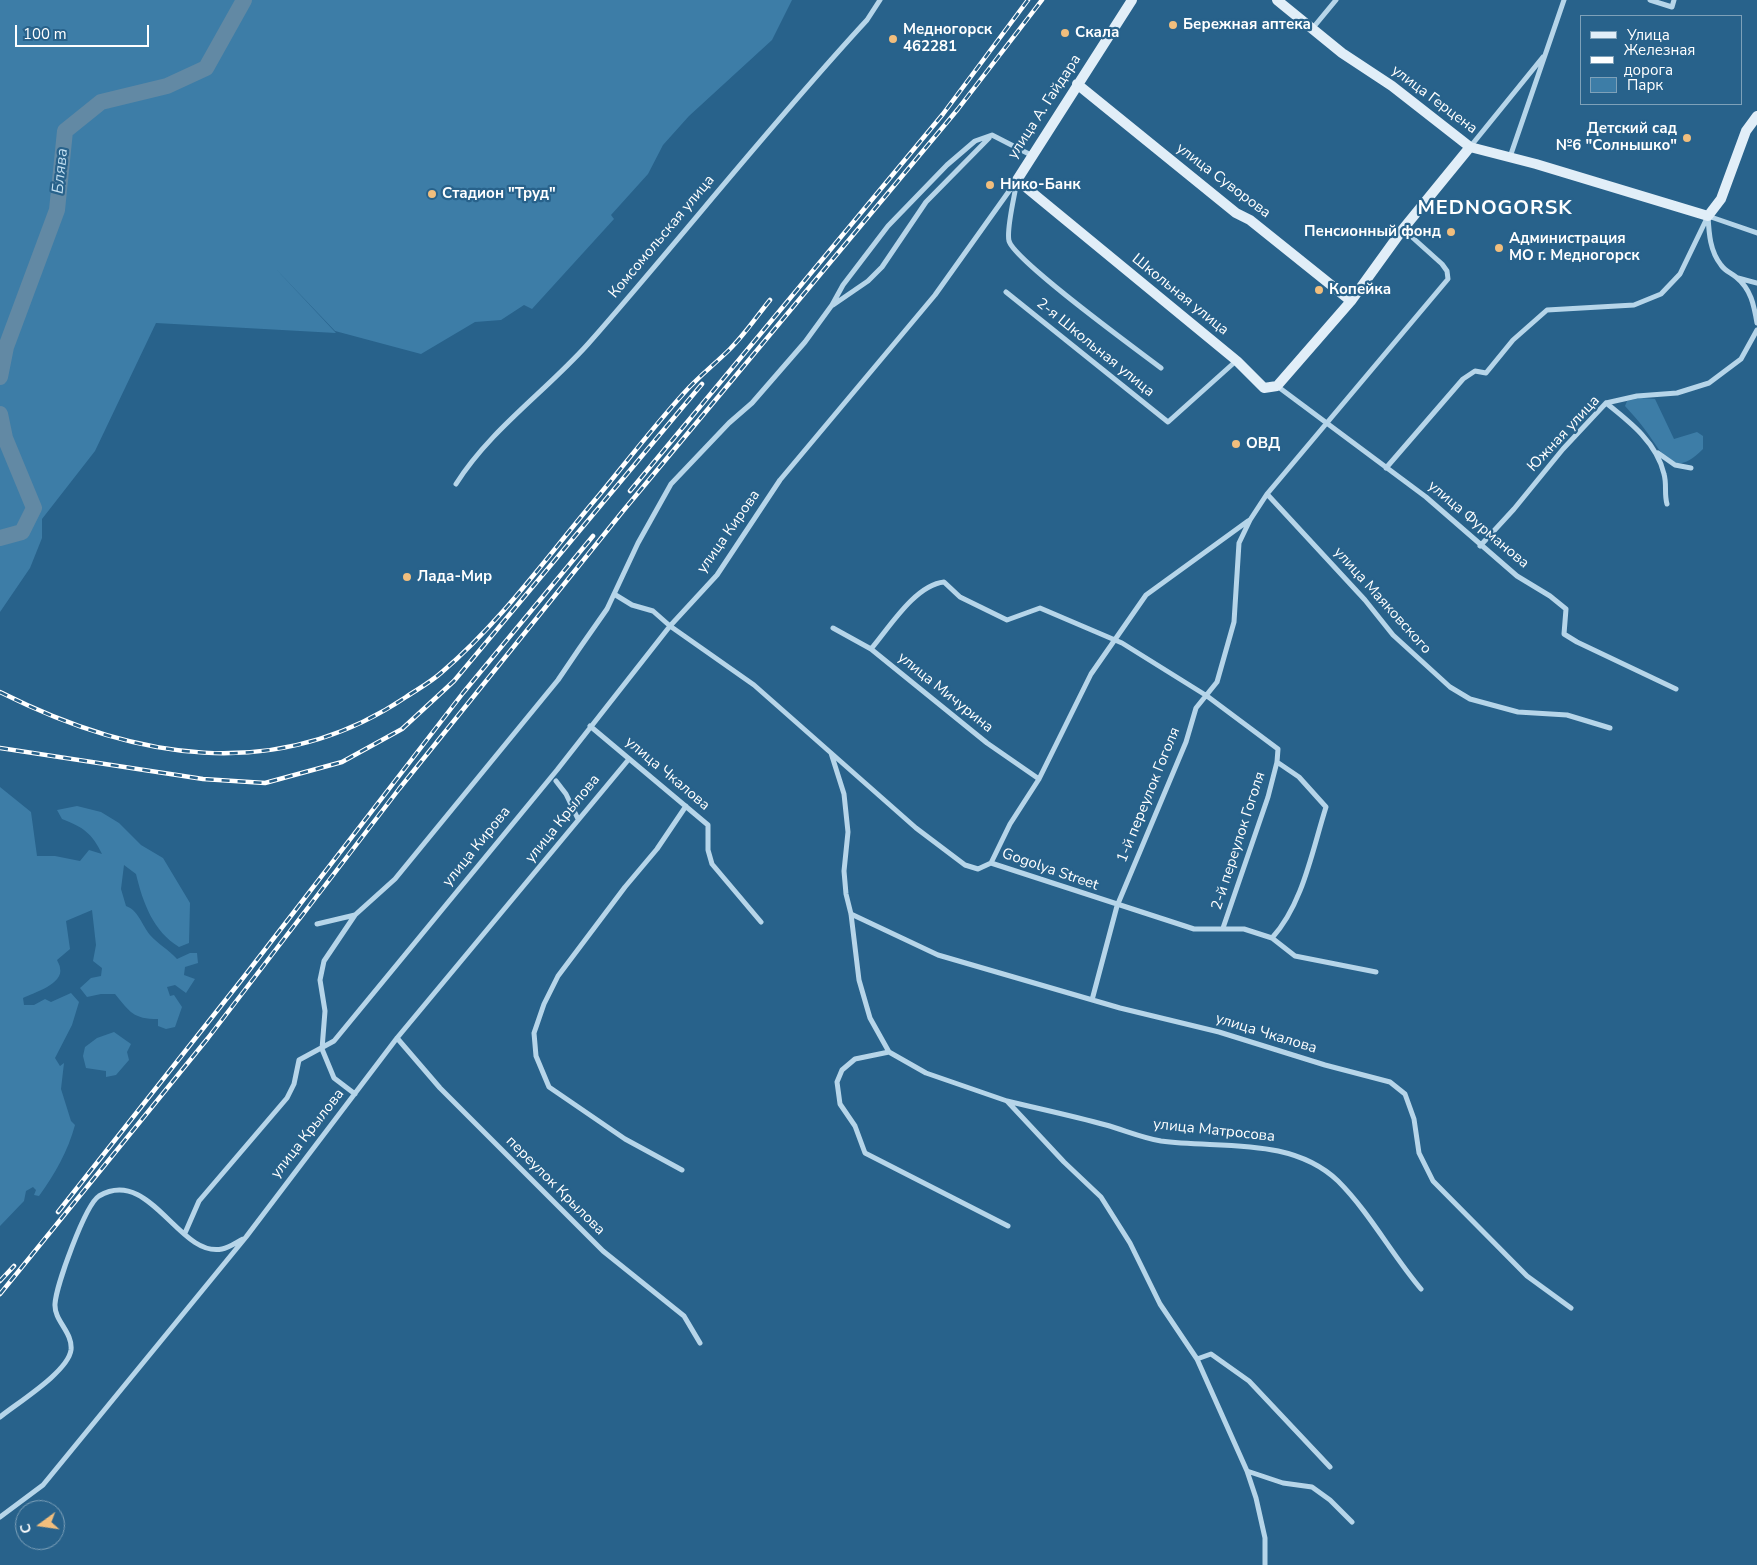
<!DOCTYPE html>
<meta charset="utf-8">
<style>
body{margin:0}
#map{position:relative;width:1757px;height:1565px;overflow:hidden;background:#28628b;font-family:"Nunito Sans",sans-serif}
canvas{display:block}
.legend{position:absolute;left:1580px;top:15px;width:162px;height:90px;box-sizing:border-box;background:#28628b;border:1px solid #7ea1b9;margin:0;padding:6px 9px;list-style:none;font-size:15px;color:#fff}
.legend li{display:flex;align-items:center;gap:10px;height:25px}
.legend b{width:25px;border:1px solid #7ea1b9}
.north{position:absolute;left:15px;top:1500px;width:50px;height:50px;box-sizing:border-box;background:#28628b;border:1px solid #7ea1b9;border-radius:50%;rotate:256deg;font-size:14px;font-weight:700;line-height:20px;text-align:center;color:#fff}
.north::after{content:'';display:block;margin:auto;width:18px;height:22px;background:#f1be7d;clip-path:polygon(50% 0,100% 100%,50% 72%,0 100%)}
.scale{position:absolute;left:15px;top:25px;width:134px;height:22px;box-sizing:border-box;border:2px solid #fff;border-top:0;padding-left:6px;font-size:15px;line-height:18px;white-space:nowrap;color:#fff;-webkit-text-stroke:4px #28628b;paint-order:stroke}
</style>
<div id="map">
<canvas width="1757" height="1565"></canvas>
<ul class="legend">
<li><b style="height:6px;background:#e1eef8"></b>Улица</li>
<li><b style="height:6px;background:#fff"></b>Железная дорога</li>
<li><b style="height:14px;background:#3d7da7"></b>Парк</li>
</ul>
<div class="north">С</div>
<div class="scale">100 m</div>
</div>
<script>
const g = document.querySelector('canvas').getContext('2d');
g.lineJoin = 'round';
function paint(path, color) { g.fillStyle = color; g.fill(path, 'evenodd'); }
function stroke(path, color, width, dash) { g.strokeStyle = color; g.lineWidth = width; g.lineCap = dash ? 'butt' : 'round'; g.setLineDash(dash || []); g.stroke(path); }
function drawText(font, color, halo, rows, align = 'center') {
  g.font = font + ' "Nunito Sans",sans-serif'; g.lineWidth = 4.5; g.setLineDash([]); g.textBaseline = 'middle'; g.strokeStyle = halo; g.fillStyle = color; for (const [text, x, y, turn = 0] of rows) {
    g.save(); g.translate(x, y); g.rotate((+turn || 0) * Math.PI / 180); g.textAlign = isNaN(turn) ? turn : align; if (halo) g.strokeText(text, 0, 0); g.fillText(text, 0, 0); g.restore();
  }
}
paint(new Path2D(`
 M0,0H792L772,40L689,116L663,145L648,174L611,215L614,219L532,309L524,305L501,320L475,322L421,354L335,331L274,267L336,333L156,323L95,451L42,519V538L30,568L0,612Z
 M1640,398L1655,399L1674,439L1697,432L1703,436V449C1671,482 1662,451 1643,427C1638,420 1631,413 1625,406L1627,401Z
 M0,787L31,812L37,856H55L80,861L89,850L102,854C92,833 83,827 62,819L57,810L77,806L101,812L119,823L141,845L163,858L190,903L189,943L179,947C153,931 143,903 136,874L124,865L121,889L126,906C138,910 142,925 150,935C158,944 169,950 177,959L190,953H197L198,963L185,967L184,975L195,979L186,993L175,985L167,987L170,996L174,995L182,1007L175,1027L166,1029L158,1026V1019C133,1019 130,1012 115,994H101L87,997L80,988L91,978L101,976L102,968L93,961L96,945L92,910L66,921L70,949L57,960C58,963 60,965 60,968C64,984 33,993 23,998L24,1005H34L45,999L51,1002L71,993L79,1002L72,1025L55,1058L60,1066L64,1063L61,1089L71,1121L75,1125C68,1151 55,1174 39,1196L34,1195L36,1190L33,1187L26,1191L24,1201L0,1226Z
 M114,1032L131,1044L127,1052L129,1060L116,1075L106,1077V1071L86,1068L83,1056L85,1047L97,1038Z`), '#3d7da7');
stroke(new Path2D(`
 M0,377L6,347L57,210L65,131L101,102L167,86L206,68L244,0
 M0,414L5,438L34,508L22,532L0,538`), '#6289a4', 16);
stroke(new Path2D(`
 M1650,0L1672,7L1674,0
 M1312,29L1336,0
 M1470,147L1543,57
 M1510,157L1564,0
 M1017,180C1015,195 1006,229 1009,241C1015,261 1136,349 1161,368
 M1708,216C1709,234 1710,251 1721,265C1725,271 1731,273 1736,277C1751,289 1754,305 1757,323
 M1708,216L1757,233
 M1738,278L1757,283
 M1006,292L1168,422L1236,361
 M833,305L868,281L882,267L926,202L989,138
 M1277,386L1426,497L1517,576L1550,596L1566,609L1564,634L1577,642L1676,689
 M1606,403C1630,422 1657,443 1664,474C1667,484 1664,494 1667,504
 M1658,453L1675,465L1691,468
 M1386,468L1463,379L1475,371L1486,373L1513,340L1547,310L1634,305L1661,294L1680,274L1708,216
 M456,484C490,430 545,392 588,344C682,237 770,125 867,20L880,0
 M1267,494L1365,600L1393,635L1450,687L1470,699L1518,712L1567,715L1610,728
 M1480,546L1514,509L1563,449L1606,403L1637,396L1677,393L1709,383L1741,359L1757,330
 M614,594L632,605L653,611L670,626L754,685L916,828L965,865L978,869L991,863L1194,929H1244L1272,938L1295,956L1376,972
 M833,628L871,649L987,743L1039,779
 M871,649C889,628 915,585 944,582L960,597L1007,620L1040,608L1122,643L1207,696L1278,749L1277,762L1268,797L1223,928
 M590,726L708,825V850L712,864L761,922
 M831,753L844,794L848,832L844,871L846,894L851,914L859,980L870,1018L889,1052L926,1073L1007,1101L1064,1162L1101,1197L1130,1243L1160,1304L1197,1359L1247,1471L1256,1498L1265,1538V1565
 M556,781L566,794L578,819
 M991,863L1010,824L1039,779L1091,674L1146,595L1248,521
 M851,914L938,955L1120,1008L1219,1032L1325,1065L1390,1082L1405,1094L1414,1119L1419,1153L1433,1181L1527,1276L1571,1308
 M317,924L355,915L395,879L558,680L579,649L607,609L638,543L671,484L729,423L752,403L805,342L832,305L843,285L888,226L947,165L975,141L992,135L1031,155
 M1272,938C1303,904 1312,851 1326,807L1299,777L1277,762
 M1092,1000L1117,906L1186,742L1196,708L1217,682L1234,622L1239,543L1250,520L1267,494L1448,279L1447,271L1442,264L1403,229
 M397,1038L440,1088L603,1251L684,1316L700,1343
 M889,1052L855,1059L842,1070L837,1082L840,1104L855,1126L865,1153L1008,1226
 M355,1094L334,1078L322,1049L325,1011L320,980L324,961L355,915
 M1007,1101C1040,1109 1073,1116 1106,1125C1124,1130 1143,1138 1161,1141C1219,1149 1291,1136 1338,1181C1370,1213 1392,1255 1421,1289
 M682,1170L625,1139L549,1087L536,1056L534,1033L544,1004L558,976L625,887L657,849L686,806
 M185,1233L199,1201L287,1098L294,1084L299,1060L334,1041L557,770L670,626L717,575L780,480L935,295L1017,180
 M1197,1359L1211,1354L1249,1381L1330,1467
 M0,1417C17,1403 68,1372 71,1350C73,1332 54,1321 55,1304C56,1286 85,1205 99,1196C150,1166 179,1258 222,1249C229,1248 237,1242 243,1239
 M1247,1471L1283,1483L1312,1487L1330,1500L1352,1522
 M0,1517L43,1485L246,1237L397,1038L629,759`), '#b6d5e9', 5);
stroke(new Path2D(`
 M1132,0L1017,180L1237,361L1264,388L1277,386L1351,301L1403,229L1470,147
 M1277,0L1342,53L1392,86L1470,147L1536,164L1708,216L1721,199L1746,131L1757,116
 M1077,84L1236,213L1250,220L1351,301`), '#e1eef8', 10);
const rail = new Path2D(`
 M630,491L943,114L1028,0
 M0,692C133,759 275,785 406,697C418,689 431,682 442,672C502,621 549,554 600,494C628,460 655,425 684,393C698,377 715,364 730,349C745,334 757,316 770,300
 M0,748L203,779L265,783L342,762L402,729L454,681L702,384
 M58,1212L243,978L463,693L593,536
 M0,1281L14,1266
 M0,1294L208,1038L399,789L623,511L958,109L1042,0`);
stroke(rail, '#fff', 4.5);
stroke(rail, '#28628b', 2.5, [8]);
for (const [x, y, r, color] of [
 [1173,25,5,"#f1be7d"],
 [1065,33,5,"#f1be7d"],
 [893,39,5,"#f1be7d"],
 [1687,138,5,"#f1be7d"],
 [990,185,5,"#f1be7d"],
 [432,194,5,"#f1be7d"],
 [1451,232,5,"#f1be7d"],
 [1499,248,5,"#f1be7d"],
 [1319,290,5,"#f1be7d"],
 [1236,444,5,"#f1be7d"],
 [407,577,5,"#f1be7d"]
]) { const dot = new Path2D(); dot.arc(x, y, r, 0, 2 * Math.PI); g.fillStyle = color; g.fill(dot); stroke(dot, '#28628b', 2); }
drawText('bold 15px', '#fff', '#28628b', [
 ["Бережная аптека",1183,25],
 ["Медногорск",903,30],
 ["462281",903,47],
 ["Скала",1075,33],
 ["Детский сад",1677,129,"right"],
 ["№6 \"Солнышко\"",1677,146,"right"],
 ["Нико-Банк",1000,185],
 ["Стадион \"Труд\"",442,194],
 ["Пенсионный фонд",1441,232,"right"],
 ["Администрация",1509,239],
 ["МО г. Медногорск",1509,256],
 ["Копейка",1329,290],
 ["ОВД",1246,444],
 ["Лада-Мир",417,577]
], 'left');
drawText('15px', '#fff', '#28628b', [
 ["улица Герцена",1434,100,37],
 ["улица А. Гайдара",1045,107,-57],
 ["улица Суворова",1223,181,37],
 ["Комсомольская улица",662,237,-50],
 ["Школьная улица",1180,295,39],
 ["2-я Школьная улица",1095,348,39],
 ["Южная улица",1564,434,-47],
 ["улица Фурманова",1478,525,40],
 ["улица Кирова",729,532,-55],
 ["улица Маяковского",1382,601,48],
 ["улица Мичурина",945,693,39],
 ["улица Чкалова",667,774,40],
 ["1-й переулок Гоголя",1149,795,-68],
 ["улица Крылова",563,819,-51],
 ["2-й переулок Гоголя",1239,841,-72],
 ["улица Кирова",477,847,-51],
 ["Gogolya Street",1050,870,19],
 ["улица Чкалова",1266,1034,17],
 ["улица Матросова",1214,1131,6],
 ["улица Крылова",308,1134,-52],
 ["переулок Крылова",555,1186,45]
]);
drawText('italic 16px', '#c2dff1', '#28628b', [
 ["Блява",61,171,-84]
]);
g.letterSpacing = '1px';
drawText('bold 20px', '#fff', '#28628b', [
 ["MEDNOGORSK",1495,209]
]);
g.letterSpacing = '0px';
</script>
